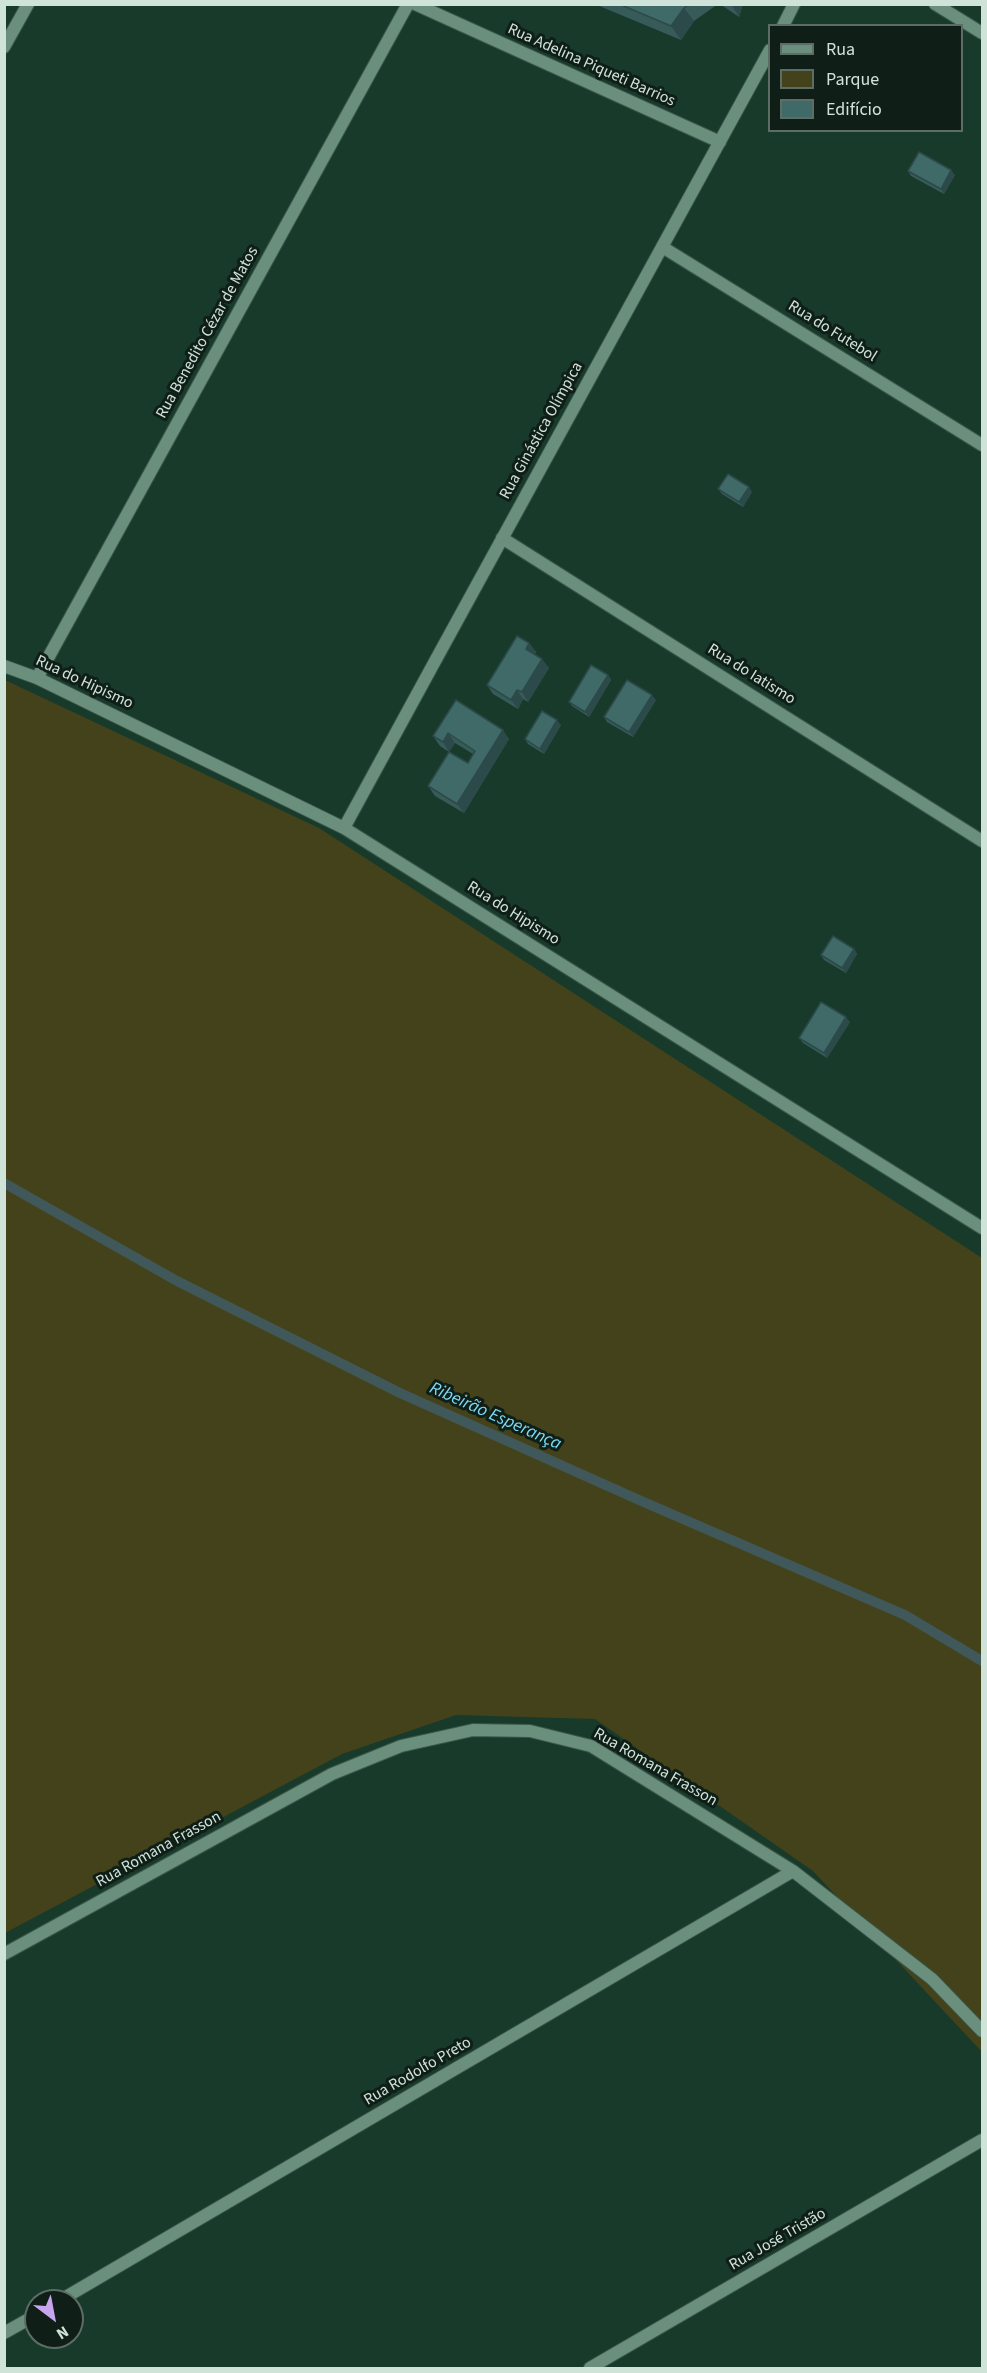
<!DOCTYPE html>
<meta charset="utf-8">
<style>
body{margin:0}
#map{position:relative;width:987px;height:2373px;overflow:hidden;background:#183a2b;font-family:"Source Sans 3",sans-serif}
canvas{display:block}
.frame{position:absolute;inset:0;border:6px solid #d0e3d9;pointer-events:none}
.legend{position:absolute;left:768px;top:24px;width:195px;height:108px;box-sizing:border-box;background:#0f1e17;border:2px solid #5c6d65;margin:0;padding:8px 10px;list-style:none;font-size:18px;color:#d0e3d9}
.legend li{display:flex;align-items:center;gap:12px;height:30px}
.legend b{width:30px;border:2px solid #5c6d65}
.north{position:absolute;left:24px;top:2289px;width:60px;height:60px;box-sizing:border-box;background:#0f1e17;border:2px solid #5c6d65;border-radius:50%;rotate:148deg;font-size:16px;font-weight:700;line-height:24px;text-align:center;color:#d0e3d9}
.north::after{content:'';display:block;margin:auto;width:21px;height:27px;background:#c8a6ef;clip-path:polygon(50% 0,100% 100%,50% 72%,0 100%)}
</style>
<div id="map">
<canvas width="987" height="2373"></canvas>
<div class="frame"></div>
<ul class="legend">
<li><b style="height:8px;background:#6b8f7d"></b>Rua</li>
<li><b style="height:16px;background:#44421b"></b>Parque</li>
<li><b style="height:16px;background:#3f6a68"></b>Edifício</li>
</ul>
<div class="north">N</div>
</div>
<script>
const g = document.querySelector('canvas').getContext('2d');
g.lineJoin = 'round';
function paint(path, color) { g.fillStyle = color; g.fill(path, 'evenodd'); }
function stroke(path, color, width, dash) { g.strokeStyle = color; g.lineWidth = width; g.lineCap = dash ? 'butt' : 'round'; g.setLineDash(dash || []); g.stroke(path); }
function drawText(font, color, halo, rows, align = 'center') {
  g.font = font + ' "Source Sans 3",sans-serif'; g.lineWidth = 6; g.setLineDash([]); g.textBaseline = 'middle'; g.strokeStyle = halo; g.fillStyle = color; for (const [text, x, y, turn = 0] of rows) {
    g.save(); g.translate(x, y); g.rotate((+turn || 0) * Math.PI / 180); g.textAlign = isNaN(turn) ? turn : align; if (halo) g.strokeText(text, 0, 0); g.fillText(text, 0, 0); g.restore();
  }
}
paint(new Path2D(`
 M5,680L319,828L982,1258V2052L813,1871L595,1719L456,1715L342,1754L5,1933Z`), '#44421b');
stroke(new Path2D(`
 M4,1183L177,1281L400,1393L639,1500L905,1615L982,1661`), '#40585a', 10);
const street = new Path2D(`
 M415,4L720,142
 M935,4L982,33
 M783,26L794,4
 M4,47L28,4
 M664,248L982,445
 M502,538L982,841
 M4,666L37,678L344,828L982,1228
 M37,678L408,4
 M344,828C485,568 630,310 770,50
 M4,1954L332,1774L401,1746L473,1730L530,1731L591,1746L793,1871L932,1979L982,2031
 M59,2301L793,1871
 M4,2333L36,2315
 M590,2368L982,2140`);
stroke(street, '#3a574a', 14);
stroke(street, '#6b8f7d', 12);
paint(new Path2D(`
 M718,4L694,21L681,40L597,5Z
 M720,4H743L739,17Z
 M908,171L955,175L944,194L911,176Z
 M718,489L752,492L743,507L722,494Z
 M529,643L536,652L535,654L549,668L528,702L523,699L518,709L493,694L487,685Z
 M608,675L611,680L589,717L572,706L569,702Z
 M456,700L509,739L464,813L435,796L428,786L468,763L473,754L455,743L449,752L440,746L433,736Z
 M656,700L633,737L607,722L604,717Z
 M561,725L544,754L528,744L525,739Z
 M854,949L857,954L846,973L824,960L821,955Z
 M850,1022L827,1058L803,1043L799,1038Z`), '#365b59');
paint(new Path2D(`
 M731,4H743L739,17Z
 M684,8L694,21L681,40L671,26Z
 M951,170L955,175L944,194L941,189Z
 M749,487L752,492L743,507L739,502Z
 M529,643L536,652L532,658L526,649Z
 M542,659L549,668L528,702L522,692Z
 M608,675L611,680L589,717L585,712Z
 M517,690L523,699L518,709L511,700Z
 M652,695L656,700L633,737L629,732Z
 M557,720L561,725L544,754L540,749Z
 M503,730L509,739L464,813L457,804Z
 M448,733L455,743L449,752L443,742Z
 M854,949L857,954L846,973L842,968Z
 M846,1017L850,1022L827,1058L824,1053Z`), '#2c4a49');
const building = new Path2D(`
 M619,4H689L684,8L671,26Z
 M919,152L951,170L941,189L908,171Z
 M728,474L749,487L739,502L718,489Z
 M517,636L529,643L526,649L542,659L522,692L517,690L511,700L487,685Z
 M591,665L608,675L585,712L569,702Z
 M627,680L652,695L629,732L604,717Z
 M456,700L503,730L457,804L428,786L449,752L468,763L475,751L448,733L443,742L433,736Z
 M542,711L557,720L540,749L525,739Z
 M833,936L854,949L842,968L821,955Z
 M821,1002L846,1017L824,1053L799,1038Z`);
paint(building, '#3f6a68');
stroke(building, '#2c4a49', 1.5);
drawText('16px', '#d0e3d9', '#0f1e17', [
 ["Rua Adelina Piqueti Barrios",591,66,24],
 ["Rua do Futebol",832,332,32],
 ["Rua Benedito Cézar de Matos",208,333,-61],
 ["Rua Ginástica Olímpica",542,431,-61],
 ["Rua do Iatismo",751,675,32],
 ["Rua do Hipismo",84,683,25],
 ["Rua do Hipismo",513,914,32],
 ["Rua Romana Frasson",655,1768,30],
 ["Rua Romana Frasson",159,1850,-29],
 ["Rua Rodolfo Preto",418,2072,-30],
 ["Rua José Tristão",778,2240,-30]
]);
drawText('italic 18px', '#7ddbf7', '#0f1e17', [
 ["Ribeirão Esperança",495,1417,24]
]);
</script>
